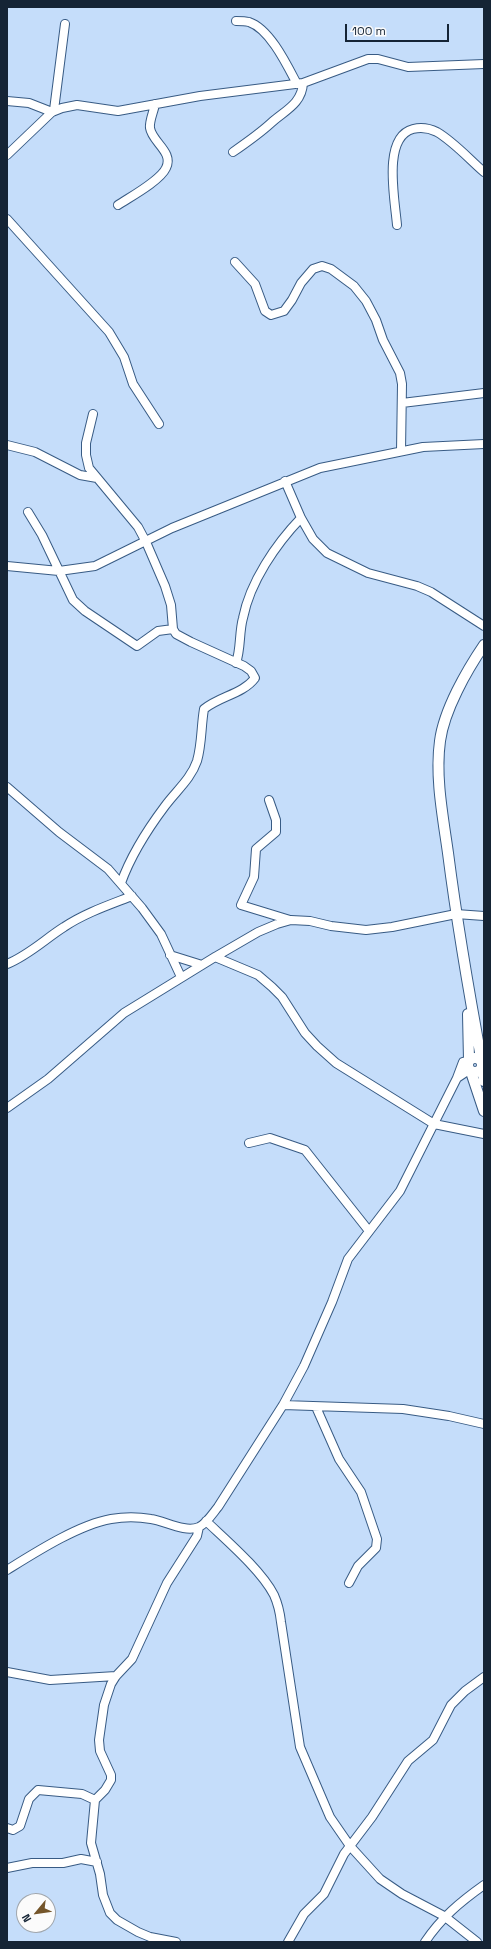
<!DOCTYPE html>
<style>
body{margin:0}
#map{position:relative;width:491px;height:1949px;overflow:hidden;background:#c5ddfa;font-family:"Space Grotesk",sans-serif}
canvas{display:block}
.frame{position:absolute;inset:0;border:8px solid #152435;pointer-events:none}
.north{position:absolute;left:16px;top:1893px;width:40px;height:40px;box-sizing:border-box;background:#fbfbfb;border:1px solid #9fa5ac;border-radius:50%;rotate:241deg;font-size:11px;font-weight:700;line-height:16px;text-align:center;color:#152435}
.north::after{content:'';display:block;margin:auto;width:14px;height:18px;background:#74552a;clip-path:polygon(50% 0,100% 100%,50% 72%,0 100%)}
.scale{position:absolute;left:345px;top:24px;width:104px;height:18px;box-sizing:border-box;border:2px solid #152435;border-top:0;padding-left:5px;font-size:12px;line-height:14px;white-space:nowrap;color:#152435;-webkit-text-stroke:3px #fbfbfb;paint-order:stroke}
</style>
<div id="map">
<canvas width="491" height="1949"></canvas>
<div class="frame"></div>
<div class="north">N</div>
<div class="scale">100 m</div>
</div>
<script>
const g = document.querySelector('canvas').getContext('2d');
g.lineJoin = 'round';
function stroke(path, color, width, dash) { g.strokeStyle = color; g.lineWidth = width; g.lineCap = dash ? 'butt' : 'round'; g.setLineDash(dash || []); g.stroke(path); }
const minor = new Path2D(`
 M236,21C240,21 245,21 249,22C270,29 287,65 297,84
 M7,101L29,103L52,112
 M54,110L65,24
 M233,152C246,143 259,134 271,123C284,111 302,104 303,83
 M7,155L52,112L62,108L77,105L118,111L200,96L303,83L368,59H378L408,67L484,64
 M118,205C130,197 160,181 166,168C174,152 152,142 150,128C149,121 154,111 155,104
 M7,219L109,332L124,357L133,384L159,424
 M397,225C395,200 382,137 413,129C421,127 429,128 437,132C454,142 469,159 484,172
 M235,262L255,284L265,311L271,315L284,311L292,300L301,283L313,269L322,266L331,269L354,286L366,301L376,320L383,340L400,373L402,384L401,451
 M402,403L484,393
 M93,414L86,443V455L89,468L138,527L146,542L165,586L171,605L173,629L176,634L191,642L244,666L251,671L255,678C243,694 220,696 204,709C201,726 202,744 197,761C191,779 176,791 165,806C147,830 131,855 121,883
 M7,445L35,452L80,475L97,478
 M285,481L301,518L313,539L327,553L368,573L417,586L431,592L484,626
 M28,512L42,535L73,600L85,611L137,646L158,631L173,629
 M7,566L59,571L95,566L172,528L320,468L423,447L484,444
 M236,663C241,649 239,632 243,618C250,582 276,544 301,518
 M7,787L59,832L108,869L142,908L161,934L181,977
 M269,800L276,820V832L256,849L254,877L241,905L290,920
 M170,955L202,965
 M215,957L258,975L272,987L282,997L305,1033L317,1046L336,1063L434,1124L484,1134
 M7,964C29,955 45,939 64,927C85,913 109,905 132,896
 M457,1078L463,1062L468,1061
 M7,1108L48,1079L124,1013L215,957L258,932L277,924L291,920L310,921L331,926L366,930L392,927L456,914L484,916
 M249,1143L270,1138L305,1150L369,1231
 M283,1405L403,1409L449,1416L484,1424
 M316,1407L339,1459L361,1492L377,1539L376,1548L358,1566L349,1583
 M206,1521C227,1541 261,1570 274,1595C278,1604 280,1613 281,1622L300,1747L330,1817L350,1846L380,1879L402,1894L444,1916L477,1942
 M7,1570C36,1552 78,1525 111,1519C123,1517 139,1517 151,1519C165,1521 185,1533 199,1527C207,1523 213,1513 218,1507L283,1405L304,1366L332,1302L348,1259L400,1191L457,1078L469,1070
 M7,1672L50,1680L116,1676
 M7,1828L13,1830L20,1826L29,1799L38,1790L82,1794L95,1800
 M7,1868L32,1863H63L81,1859L97,1862
 M176,1942L150,1937L138,1932L117,1920L110,1913L103,1895L100,1874L91,1843L92,1832L95,1800L105,1790L111,1780V1775L100,1751L99,1740L104,1705L111,1684L116,1676L132,1659L167,1583L197,1536L199,1527
 M288,1942L304,1914L324,1894L344,1854L372,1817L408,1761L433,1740L451,1705L465,1691L484,1677
 M425,1942C441,1918 460,1902 484,1885`);
const major = new Path2D(`
 M468,1014L469,1060
 M468 1065a7 7 0 1 1 14 0a7 7 0 1 1-14 0Z
 M482,1063C469,993 457,923 448,853C443,817 435,777 440,741C444,710 467,670 484,645
 M482,1066L484,1081
 M471,1072L484,1111`);
stroke(minor, '#385b84', 10);
stroke(major, '#385b84', 12);
stroke(minor, '#fff', 8);
stroke(major, '#fff', 10);
</script>
